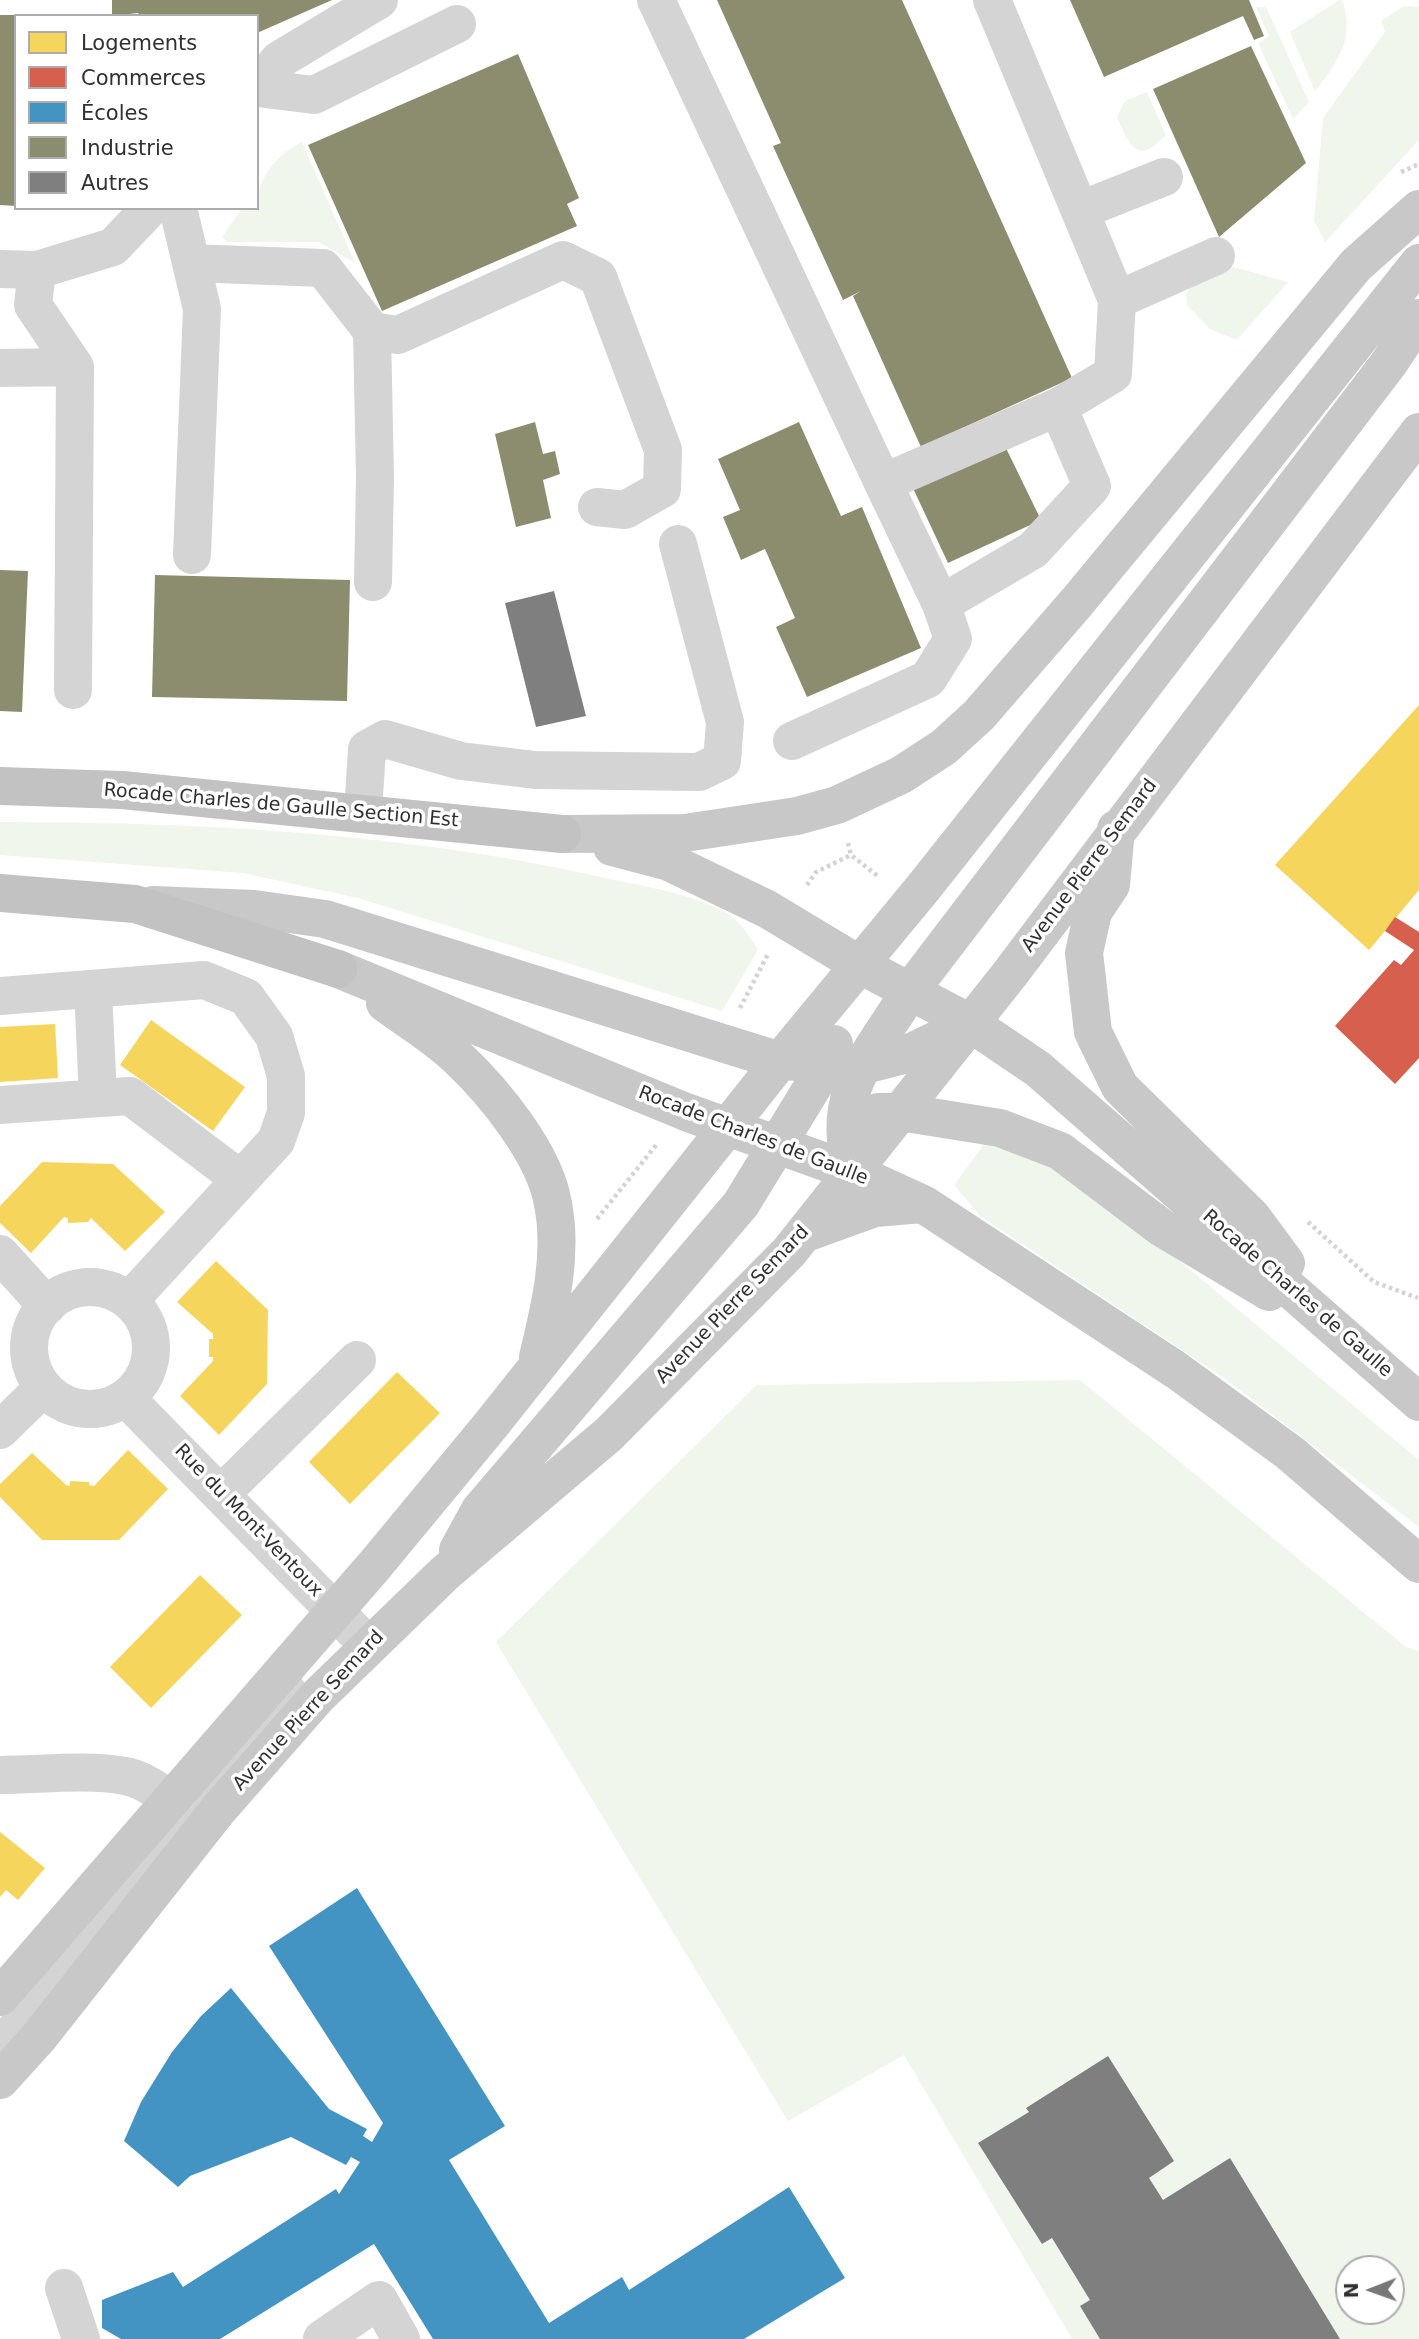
<!DOCTYPE html>
<meta charset="utf-8">
<style>
body{margin:0}
#map{position:relative;width:1419px;height:2339px;overflow:hidden;background:#fff;font-family:"DejaVu Sans",sans-serif}
canvas{display:block}
.legend{position:absolute;left:14px;top:14px;width:245px;height:196px;box-sizing:border-box;background:#fff;border:2px solid #acacac;margin:0;padding:9px 12px;list-style:none;font-size:21px;color:#303030}
.legend li{display:flex;align-items:center;gap:14px;height:35px}
.legend b{width:35px;border:2px solid #acacac}
.north{position:absolute;left:1335px;top:2255px;width:70px;height:70px;box-sizing:border-box;background:#fff;border:2px solid #acacac;border-radius:50%;rotate:269deg;font-size:19px;font-weight:700;line-height:28px;text-align:center;color:#303030}
.north::after{content:'';display:block;margin:auto;width:24px;height:32px;background:#787878;clip-path:polygon(50% 0,100% 100%,50% 72%,0 100%)}
</style>
<div id="map">
<canvas width="1419" height="2339"></canvas>
<ul class="legend">
<li><b style="height:19px;background:#f6d55c"></b>Logements</li>
<li><b style="height:19px;background:#d6604d"></b>Commerces</li>
<li><b style="height:19px;background:#4393c3"></b>Écoles</li>
<li><b style="height:19px;background:#8c8c6e"></b>Industrie</li>
<li><b style="height:19px;background:#7f7f7f"></b>Autres</li>
</ul>
<div class="north">N</div>
</div>
<script>
const g = document.querySelector('canvas').getContext('2d');
g.lineJoin = 'round';
function paint(path, color) { g.fillStyle = color; g.fill(path, 'evenodd'); }
function stroke(path, color, width, dash) { g.strokeStyle = color; g.lineWidth = width; g.lineCap = dash ? 'butt' : 'round'; g.setLineDash(dash || []); g.stroke(path); }
function drawText(font, color, halo, rows, align = 'center') {
  g.font = font + ' "DejaVu Sans",sans-serif'; g.lineWidth = 7; g.setLineDash([]); g.textBaseline = 'middle'; g.strokeStyle = halo; g.fillStyle = color; for (const [text, x, y, turn = 0] of rows) {
    g.save(); g.translate(x, y); g.rotate((+turn || 0) * Math.PI / 180); g.textAlign = isNaN(turn) ? turn : align; if (halo) g.strokeText(text, 0, 0); g.fillText(text, 0, 0); g.restore();
  }
}
paint(new Path2D(`
 M1339,0H1342C1356,37 1337,64 1315,91L1290,32Z
 M1404,6L1419,7V140L1325,242L1314,221L1323,118L1385,32L1381,21Z
 M1256,7H1266L1309,102L1293,119L1258,43L1269,36Z
 M1147,92L1166,135C1137,166 1130,146 1117,117L1125,101Z
 M302,142L355,263L319,242H227L222,237L242,208H257C257,178 276,155 302,142Z
 M1226,265L1288,282L1237,340L1210,329L1187,305L1186,294L1198,275Z
 M0,822C200,822 405,833 601,877C640,886 687,892 723,911C740,920 748,934 758,950L722,1011L358,898L243,873L0,855Z
 M987,1140L1033,1154L1088,1185L1419,1460V1527L1224,1378L980,1216L954,1185Z
 M1080,1380L1406,1647L1419,1651V2339H1072L904,2055L788,2121L496,1642L757,1385ZM1349,2269H1391V2311H1349Z`), '#f0f6ec');
paint(new Path2D(`
 M1419,705V890L1369,950L1275,865Z
 M151,1020L245,1087L213,1131L120,1065Z
 M55,1024L58,1078L0,1082V1027Z
 M42,1162L113,1164L165,1212L125,1251L91,1218L88,1222L68,1223V1218L64,1217L31,1253L0,1223V1206Z
 M216,1261L268,1310L267,1384L219,1435L180,1396L213,1361V1357H209V1339H213V1334L177,1302Z
 M397,1372L440,1413L350,1504L309,1462Z
 M128,1450L168,1489L119,1540H42L0,1497V1484L32,1453L66,1485L70,1486V1481L89,1482V1485L94,1486Z
 M200,1575L242,1615L151,1708L110,1667Z
 M0,1832L45,1868L18,1900L6,1890L0,1897Z`), '#f6d55c');
paint(new Path2D(`
 M1395,917L1419,932V1058L1395,1084L1335,1026L1394,960L1401,965L1414,950L1385,931Z`), '#d6604d');
paint(new Path2D(`
 M357,1888L505,2126L449,2160L549,2323L622,2277L629,2290L789,2187L845,2278L744,2339H433L374,2244L220,2339H121L102,2328V2300L173,2272L183,2287L336,2189L339,2194L360,2162L351,2157L346,2165L291,2137L190,2176L178,2187L124,2141L141,2102L172,2052L201,2016L231,1988L329,2109L367,2129L363,2136L372,2142L383,2123L269,1946Z`), '#4393c3');
paint(new Path2D(`
 M112,0H332L257,33V16H140L138,13L112,16Z
 M717,0H902L1072,378L921,447L853,296L861,291L843,300L773,146L781,143Z
 M1070,0H1249L1264,36L1254,40L1243,16L1104,77Z
 M0,15H16V206L0,205Z
 M1251,46L1306,163L1219,237L1153,89Z
 M518,54L579,198L567,204L577,226L382,311L308,145Z
 M535,422L543,454L555,451L560,474L543,480L551,518L516,527L495,434Z
 M799,422L841,516L862,507L921,648L807,697L776,627L795,618L765,549L741,560L723,517L740,510L718,459Z
 M1004,444L1041,520L948,563L912,486Z
 M0,570L28,571L22,712L0,711Z
 M155,575L350,580L347,701L152,697Z`), '#8c8c6e');
paint(new Path2D(`
 M554,591L586,716L536,727L505,603Z
 M1108,2056L1174,2161L1149,2178L1163,2200L1230,2158L1340,2339H1100L1080,2306L1090,2300L1052,2238L1042,2244L978,2143L1029,2112L1026,2108Z`), '#7f7f7f');
stroke(new Path2D(`
 M1401,172L1419,164
 M848,843L851,855L879,877
 M807,885L816,872L851,855
 M740,1008L768,954
 M597,1219L657,1144
 M1308,1222L1374,1282L1418,1298`), '#d4d4d4', 4.5, [3.5, 3.5]);
stroke(new Path2D(`
 M656,0L883,483L1058,407L1113,374L1117,300L992,0
 M257,87L279,60L379,0
 M257,88L314,95L457,24
 M178,208L202,309L192,555
 M1081,210L1164,177
 M191,263L323,268L372,331L398,335L563,260L598,277L663,450L662,489L625,510L597,507
 M0,269L37,270L113,247L150,208
 M37,270L33,305L75,367L73,690
 M1117,300L1216,256
 M372,331L375,478L373,582
 M0,368L75,367
 M883,483L941,604L1033,550L1092,486L1058,407
 M792,741L928,679L953,639L941,604
 M363,812L367,749L385,739L461,761L535,770L699,772L722,761L725,722L678,544
 M93,989L98,1098
 M0,996L204,980L246,997L274,1036L286,1076V1113L276,1141L129,1301
 M0,1105L130,1096L240,1179
 M0,1254L47,1306
 M29 1348a61 61 0 1 1 122 0a61 61 0 1 1-122 0Z
 M126,1398L368,1645
 M0,1430L43,1388
 M222,1493L357,1360
 M0,1775C40,1775 85,1769 125,1776C154,1781 174,1809 202,1811
 M0,2049L288,1692
 M64,2288L81,2339
 M322,2339L379,2300L401,2339`), '#d4d4d4', 38);
stroke(new Path2D(`
 M1116,829L1111,885L1093,912L1084,953L1093,1032L1120,1087L1252,1217L1286,1263
 M562,834L685,833L797,816L837,805L901,775L944,747L979,715L1077,602L1356,265L1419,209
 M612,847L669,862L767,909L860,965L970,1023L1038,1069L1419,1402
 M153,905L254,909L325,919L780,1061L864,1065L907,1054L959,1029
 M338,969L686,1112L853,1172L923,1204L1176,1370L1290,1453L1419,1564
 M385,1003C409,1021 437,1037 458,1058C494,1092 545,1154 553,1204C563,1255 550,1307 538,1357
 M878,1112H900L1000,1128L1060,1151L1162,1228L1269,1292
 M853,1172C827,1096 872,1053 910,991L1389,363L1419,318
 M806,1233L875,1208L923,1204
 M458,1550L480,1510L741,1204L826,1065L834,1044
 M0,1997L375,1565L490,1426L780,1061L923,888L1419,263
 M0,2080L39,2037L218,1810L318,1696L445,1573L609,1434L789,1252L1009,975L1419,432`), '#c8c8c8', 38);
stroke(new Path2D(`
 M0,786L122,790L562,834
 M0,893L135,904L338,969`), '#c2c2c2', 38);
drawText('19px', '#303030', '#fff', [
 ["Rocade Charles de Gaulle Section Est",281,806,5],
 ["Avenue Pierre Semard",1090,866,-53],
 ["Rocade Charles de Gaulle",753,1136,21],
 ["Rocade Charles de Gaulle",1297,1294,41],
 ["Avenue Pierre Semard",733,1305,-46],
 ["Rue du Mont-Ventoux",248,1521,46],
 ["Avenue Pierre Semard",309,1711,-47]
]);
</script>
